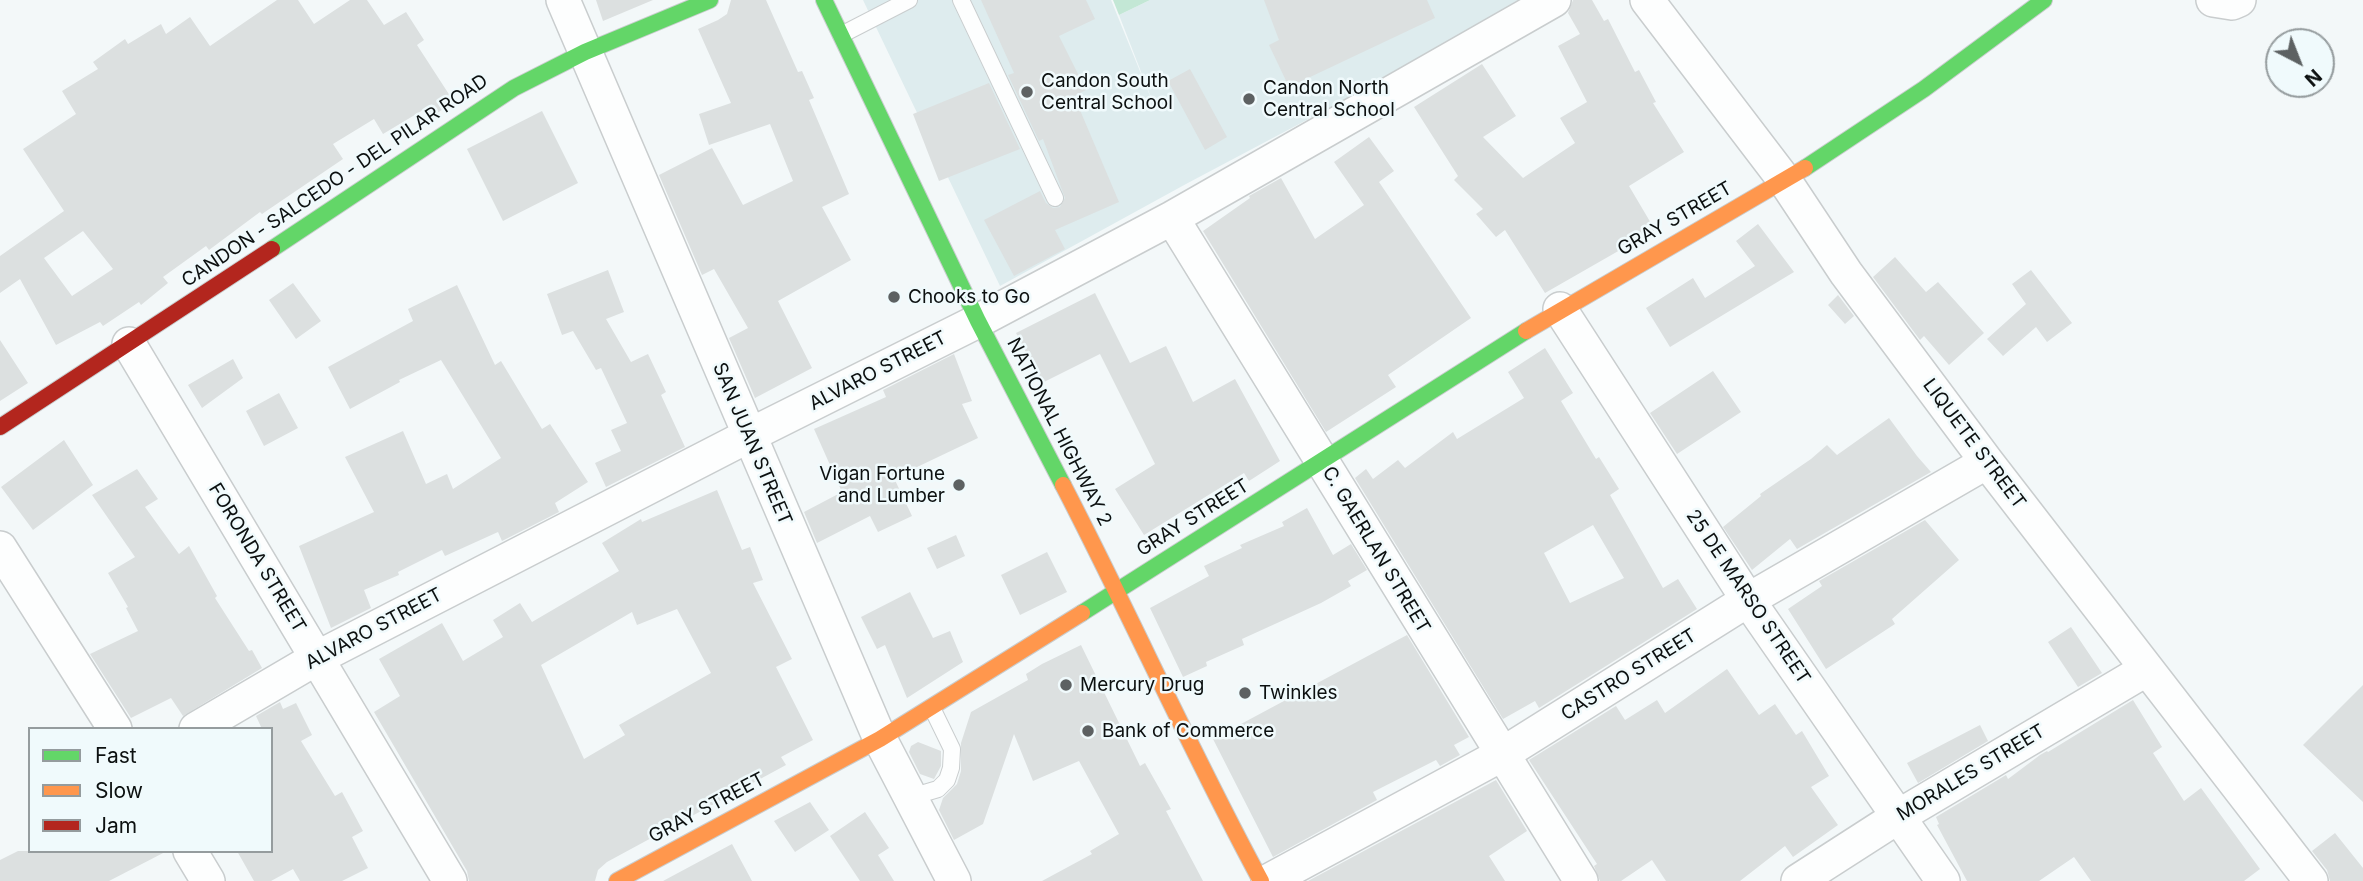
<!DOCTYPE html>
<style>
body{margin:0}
#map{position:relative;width:2363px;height:881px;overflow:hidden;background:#f3f8f9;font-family:Inter,sans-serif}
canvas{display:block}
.legend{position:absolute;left:28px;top:727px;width:245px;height:126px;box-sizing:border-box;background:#f0fafc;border:2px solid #959c9e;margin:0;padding:9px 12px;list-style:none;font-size:21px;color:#0c1010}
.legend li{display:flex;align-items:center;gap:14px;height:35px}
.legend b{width:35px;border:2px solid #959c9e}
.north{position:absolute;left:2265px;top:28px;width:70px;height:70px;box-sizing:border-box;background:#f0fafc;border:2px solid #959c9e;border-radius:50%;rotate:138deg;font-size:19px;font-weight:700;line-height:28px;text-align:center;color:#0c1010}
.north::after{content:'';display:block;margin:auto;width:24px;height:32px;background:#5d6162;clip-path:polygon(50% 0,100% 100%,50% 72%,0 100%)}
</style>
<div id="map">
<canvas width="2363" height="881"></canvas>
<ul class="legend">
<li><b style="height:9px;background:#63d668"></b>Fast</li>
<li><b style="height:9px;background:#ff974d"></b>Slow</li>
<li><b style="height:9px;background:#b3261e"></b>Jam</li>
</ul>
<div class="north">N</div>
</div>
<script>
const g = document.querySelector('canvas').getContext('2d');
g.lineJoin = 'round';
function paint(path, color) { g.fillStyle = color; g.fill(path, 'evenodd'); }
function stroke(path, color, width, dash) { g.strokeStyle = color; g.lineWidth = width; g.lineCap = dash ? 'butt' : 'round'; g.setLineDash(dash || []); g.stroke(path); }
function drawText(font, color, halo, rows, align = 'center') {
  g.font = font + ' Inter,sans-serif'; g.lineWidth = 5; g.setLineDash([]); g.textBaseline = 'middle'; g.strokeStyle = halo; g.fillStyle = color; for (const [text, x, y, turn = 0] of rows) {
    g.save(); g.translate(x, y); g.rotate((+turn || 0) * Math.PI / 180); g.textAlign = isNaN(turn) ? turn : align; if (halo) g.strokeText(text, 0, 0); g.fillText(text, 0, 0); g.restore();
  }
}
paint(new Path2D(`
 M863,0H1111L1157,113L1119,15L1150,0H1533L1186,184L1000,286Z`), '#deecee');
paint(new Path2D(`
 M1113,0H1150L1119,15Z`), '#c3e7d5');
paint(new Path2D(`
 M277,0H298L314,24L350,0H367L384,25L406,12L424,40L417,45L454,102L428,119L423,110L383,134L374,119L333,144L343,159L262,214L260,212L209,250L206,246L163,277L168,283L141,305L139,302L103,326L100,322L56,345L20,279L0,293V256L64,211L23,149L76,114L62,91L98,69L93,62L125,39L128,44L161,24L166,34L190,17L210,46ZM83,231L113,269L72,296L44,258Z
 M596,0H653L603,21Z
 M731,0H766L798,72L802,71L814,98L809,100L849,194L822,207L851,260L778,301L812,368L755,398L729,338L748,328L714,269L702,275L659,175L712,148L743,205L793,181L770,124L709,145L699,114L731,103L698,29L718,20L727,14Z
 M981,0H1086L1095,19L1059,36L1086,90L1074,96L1119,202L1055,230L1065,249L1014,276L984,220L1040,191L1046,203L1053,208L1060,207L1065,198L1043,139L1039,141L1008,75L1014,73Z
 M1264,0H1427L1435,18L1289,87L1269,45L1279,40Z
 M1573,0H1592L1604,21L1608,19L1635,72L1639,70L1656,102L1653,103L1684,152L1629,186L1655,230L1545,293L1505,230L1496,237L1476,214L1483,209L1454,180L1458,176L1414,107L1482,64L1516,116L1483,137L1523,178L1575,143L1560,118L1587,102L1558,46L1580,34L1568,13Z
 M1190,69L1227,137L1205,150L1168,81Z
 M989,83L1020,149L939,181L913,114Z
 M542,111L578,183L503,221L467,149Z
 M1369,137L1394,171L1379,182L1471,318L1388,375L1396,387L1326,432L1203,231L1250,198L1249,196L1281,178L1315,239L1364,205L1334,162Z
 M1758,224L1794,272L1670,347L1646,308L1693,278L1705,298L1755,266L1736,241Z
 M1895,257L1926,292L1938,282L1984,333L1949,365L1924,336L1920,340L1873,277Z
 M608,270L624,312L606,319L631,362L648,354L666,392L661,395L685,447L606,487L595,463L621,451L611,430L627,423L601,368L596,370L573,331L562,335L547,294Z
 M2031,270L2072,323L2047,342L2036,327L2003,356L1987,339L2026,304L2012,284Z
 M293,283L321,321L296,339L269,300Z
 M457,285L495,365L501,361L542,429L550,424L588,482L555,503L559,512L502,541L498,532L445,556L442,550L398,572L399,575L364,590L371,608L331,628L299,546L374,512L345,457L403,431L426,484L447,474L453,489L501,458L441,360L399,380L400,382L350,409L328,367L413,321L408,309Z
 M1095,293L1130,363L1166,346L1193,402L1235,379L1280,461L1249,481L1244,473L1144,535L1115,489L1155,464L1100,354L1042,383L1016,333Z
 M1838,295L1854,316L1845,324L1828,305Z
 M0,340L28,383L0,401Z
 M1545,348L1573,393L1561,401L1596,459L1599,457L1619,489L1610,495L1663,588L1678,579L1697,609L1539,708L1535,701L1503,719L1355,478L1366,469L1373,479L1398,460L1405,468L1453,432L1457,439L1524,398L1508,372ZM1593,525L1624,578L1570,603L1544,553Z
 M954,354L972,401L962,404L978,438L894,478L912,516L878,532L870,516L817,543L804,512L842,492L814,429L886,397L883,390Z
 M233,359L243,378L202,408L188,385Z
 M1713,371L1741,412L1677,454L1650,413Z
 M279,393L298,428L264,446L246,411Z
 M1889,418L1917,456L1931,472L1797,549L1790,539L1752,570L1723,527L1761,496L1760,494L1811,459L1827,445L1837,455Z
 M64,440L93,485L33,530L1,487Z
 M137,469L158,499L145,507L179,554L189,546L217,596L215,598L249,651L252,650L262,668L183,716L171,698L131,718L90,654L138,631L126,608L128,607L108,573L135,557L92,495Z
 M717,490L742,550L750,547L763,580L753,583L792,659L776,667L813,740L781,757L786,765L607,862L598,870L595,881H469L467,871L374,712L400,696L379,659L442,623L463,661L503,637L493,620L520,603L532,622L619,571L602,543L641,519L642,522ZM677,609L711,673L619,725L625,735L584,759L541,665L632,612L637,625Z
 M1307,508L1333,555L1351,544L1367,570L1348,581L1351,586L1321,603L1242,639L1244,645L1206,662L1207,666L1183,677L1150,608L1209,576L1204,566L1242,548L1240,545L1284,526L1282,522Z
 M1925,520L1959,560L1892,619L1895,624L1826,669L1788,609L1822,586L1819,581Z
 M956,535L965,556L937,569L927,548Z
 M1047,552L1067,592L1020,615L1001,575Z
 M910,592L933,638L950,631L963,662L907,698L885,645L877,649L861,617Z
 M2071,627L2102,673L2078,687L2048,642Z
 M1407,635L1469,737L1454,745L1460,755L1440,766L1436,760L1373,792L1377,800L1273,857L1213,739Z
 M1081,645L1140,766L1145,763L1171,809L1166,811L1203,881H1042L1092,854L1090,851L1119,834L1079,761L1033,781L1014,734L983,824L954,840L939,810L943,798L957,784L961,771V743L971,712L1028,680L1026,674L1042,664Z
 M1727,669L1759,715L1775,704L1796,735L1802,731L1829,776L1811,787L1838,825L1793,857L1785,846L1740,881H1666L1652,860L1621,881H1600L1594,866L1597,864L1529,760L1616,706L1625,720L1657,700L1665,713Z
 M2363,685V802L2303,745Z
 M2133,700L2162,747L2153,753L2184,801L2201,788L2260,869L2244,881H2091L2074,857L2039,881H1967L1937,825L1939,824L1936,817L2006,775L2008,779L2040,755L2047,751L2048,752Z
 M280,702L283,709L296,703L312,735L301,741L335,796L342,792L363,831L352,837L368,868L342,881H300L293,869L271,881H254L237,851H271V729H262L256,716Z
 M1980,725L1988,741L1918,783L1907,763Z
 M918,742L941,751V766L934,779L920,774L909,752L911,746Z
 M1496,780L1527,831L1489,856L1505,881H1308Z
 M810,802L829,830L795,852L774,821Z
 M865,812L889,848L878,855L894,881H860L830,836Z
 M2335,833L2363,868V881H2330L2327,870L2312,851Z
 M732,844L752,881H663Z
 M18,851H167L109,881H0V860Z`), '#dce0e0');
const lane = new Path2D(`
 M961,0L1055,198
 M841,35L909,0
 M911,797L938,789L947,780L951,768L952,749L932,708`);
const street = new Path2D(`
 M563,0L880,739L954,881
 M1647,0L1785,181L1846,273L1987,462L2311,881
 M2213,0L2232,3L2239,0
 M1172,218L1581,881
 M1560,309L1748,600L1943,881
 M129,344L450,881
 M0,548L115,729
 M196,729L317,658L748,436L978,321L1172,218L1554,0
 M190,851L208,881
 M1268,881L1501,755L1748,600L1987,462
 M1798,881L1899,816L2147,669`);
const fast = new Path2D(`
 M824,0L978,321L1063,485
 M1805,168L1924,89L2044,0
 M272,249L514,88L585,52L710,0
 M1082,613L1526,331`);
const slow = new Path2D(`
 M1526,331L1805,168
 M1063,485C1131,616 1191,752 1261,881
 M617,881L880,739L1082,613`);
const jam = new Path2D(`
 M0,427L272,249`);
stroke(lane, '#c9cdce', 18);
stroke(street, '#c9cdce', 36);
stroke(fast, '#c9cdce', 18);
stroke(slow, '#c9cdce', 18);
stroke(jam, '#c9cdce', 18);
stroke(lane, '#fdfefe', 16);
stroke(street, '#fdfefe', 33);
stroke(fast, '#63d668', 16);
stroke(slow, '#ff974d', 16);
stroke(jam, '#b3261e', 16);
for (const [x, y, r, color] of [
 [1027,92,7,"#5d6162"],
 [1249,99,7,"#5d6162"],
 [894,297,7,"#5d6162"],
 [959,485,7,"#5d6162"],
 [1066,685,7,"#5d6162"],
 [1245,693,7,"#5d6162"],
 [1088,731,7,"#5d6162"]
]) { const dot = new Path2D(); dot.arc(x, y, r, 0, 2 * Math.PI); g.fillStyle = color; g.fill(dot); stroke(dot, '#f0fafc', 2.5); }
drawText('19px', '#0c1010', '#f0fafc', [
 ["Candon South",1041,81],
 ["Central School",1041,103],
 ["Candon North",1263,88],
 ["Central School",1263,110],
 ["Chooks to Go",908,297],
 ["Vigan Fortune",945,474,"right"],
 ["and Lumber",945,496,"right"],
 ["Mercury Drug",1080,685],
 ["Twinkles",1259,693],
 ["Bank of Commerce",1102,731]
], 'left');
drawText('19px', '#0c1010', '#f0fafc', [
 ["CANDON - SALCEDO - DEL PILAR ROAD",335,181,-34],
 ["GRAY STREET",1675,219,-30],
 ["ALVARO STREET",878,371,-27],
 ["NATIONAL HIGHWAY 2",1059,432,63],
 ["SAN JUAN STREET",752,444,67],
 ["LIQUETE STREET",1974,444,53],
 ["GRAY STREET",1193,518,-32],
 ["C. GAERLAN STREET",1376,550,59],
 ["FORONDA STREET",257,558,59],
 ["25 DE MARSO STREET",1748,597,56],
 ["ALVARO STREET",374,629,-28],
 ["CASTRO STREET",1629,675,-32],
 ["MORALES STREET",1971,773,-31],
 ["GRAY STREET",707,808,-28]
]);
</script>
